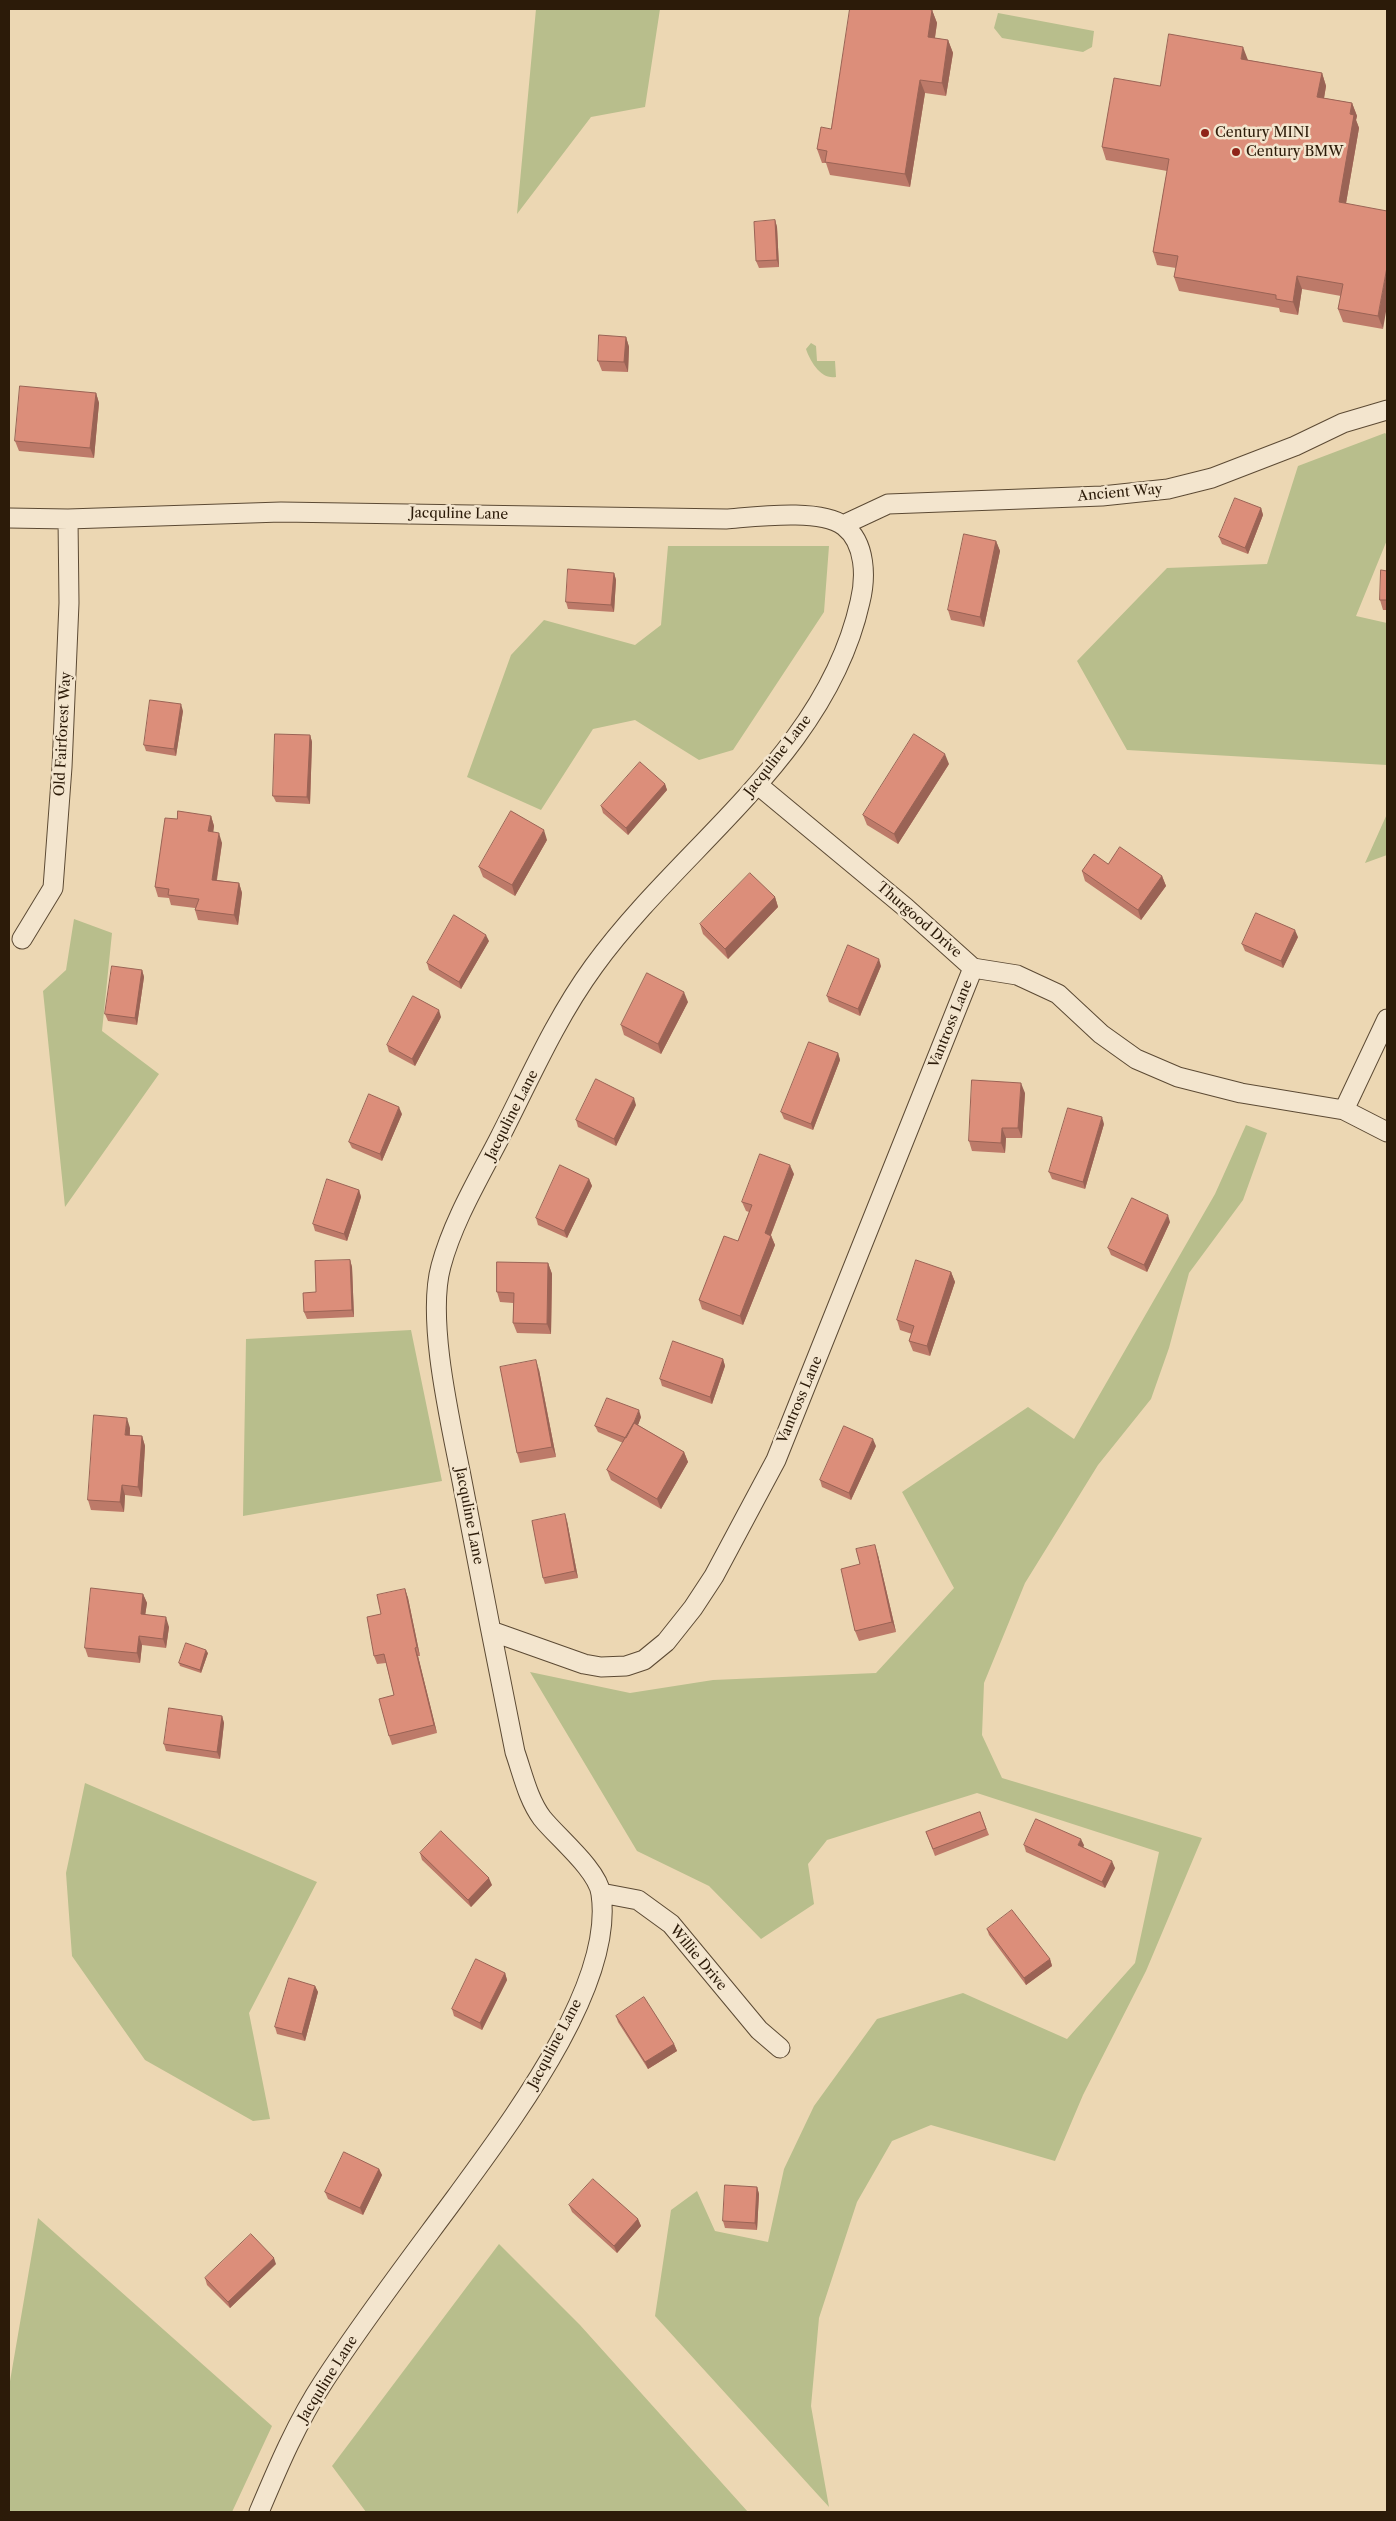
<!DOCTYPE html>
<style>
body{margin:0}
#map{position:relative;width:1396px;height:2521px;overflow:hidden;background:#ecd7b3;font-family:"Libre Caslon Text",serif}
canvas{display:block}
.frame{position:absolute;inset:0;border:10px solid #2c1b09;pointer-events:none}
</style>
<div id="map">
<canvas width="1396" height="2521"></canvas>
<div class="frame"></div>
</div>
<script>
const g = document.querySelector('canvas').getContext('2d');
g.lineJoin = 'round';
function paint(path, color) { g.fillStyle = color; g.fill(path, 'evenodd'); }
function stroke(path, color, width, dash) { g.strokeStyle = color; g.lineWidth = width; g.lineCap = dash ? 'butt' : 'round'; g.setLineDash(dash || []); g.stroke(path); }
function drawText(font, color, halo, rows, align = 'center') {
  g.font = font + ' "Libre Caslon Text",serif'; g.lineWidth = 5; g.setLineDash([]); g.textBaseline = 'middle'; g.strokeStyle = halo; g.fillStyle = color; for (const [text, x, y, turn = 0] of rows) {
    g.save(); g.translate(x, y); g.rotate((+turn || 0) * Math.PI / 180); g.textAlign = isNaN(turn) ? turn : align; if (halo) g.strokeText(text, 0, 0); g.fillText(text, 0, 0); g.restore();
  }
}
paint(new Path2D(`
 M536,9H660L645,107L591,117L517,214Z
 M998,13L1094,31L1092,47L1083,52L1002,38L994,28Z
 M811,343L816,346L817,361H835L836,377C821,380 810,361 806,349Z
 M1385,433L1387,435V540L1356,616L1387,623V765L1127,750L1077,661L1167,568L1267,564L1298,466Z
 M668,546H829L824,612L733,750L699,760L635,720L593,729L541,810L467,777L511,655L544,620L635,645L661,625Z
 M1387,814V855L1365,863Z
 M74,919L112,933L102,1031L159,1074L65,1207L43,991L66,970Z
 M1246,1125L1267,1133L1243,1200L1189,1273L1169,1348L1151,1399L1098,1465L1025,1583L984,1683L982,1735L1002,1778L1202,1838L1146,1971L1083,2095L1055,2161L931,2125L892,2141L857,2202L819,2318L811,2406L829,2507L655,2316L671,2210L697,2191L715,2231L768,2242L784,2169L814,2106L877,2019L963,1993L1067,2039L1135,1963L1159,1852L977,1793L827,1840L808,1864L814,1904L761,1939L709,1886L637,1851L530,1672L630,1693L713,1680L876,1673L954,1588L902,1492L1028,1407L1074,1439L1215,1194Z
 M411,1330L442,1481L243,1516L246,1339Z
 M85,1783L317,1882L249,2013L270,2119L253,2121L145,2060L72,1956L66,1873Z
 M38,2218L272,2426L232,2512H9V2387Z
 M499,2244L580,2325L748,2512H366L332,2466Z`), '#b8be8c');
const street = new Path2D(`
 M9,518L68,519L281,512L726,519C754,517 820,508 844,526C866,543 866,578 860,602C826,755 681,846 594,966C556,1018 529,1080 500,1137C479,1178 453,1221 441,1266C426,1320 451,1424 462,1481C479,1571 497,1662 515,1752C523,1775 528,1799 542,1818C557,1837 598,1870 601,1894C615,1987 508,2125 456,2197C411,2258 365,2318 324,2381C297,2422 278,2467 259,2512
 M843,525L888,504L1102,496L1168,489L1212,478L1295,446L1343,423L1387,410
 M758,785L905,907L973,968L1017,975L1058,994L1101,1034L1136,1059L1178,1077L1241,1093L1344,1110L1387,1132
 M22,939L53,888L62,767L69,603L68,519
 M1344,1110L1387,1019
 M491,1631L584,1664L601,1667L626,1666L644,1660L666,1642L693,1608L714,1576L776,1460L973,968
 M601,1893L638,1900L671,1924L759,2030L780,2048`);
stroke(street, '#5c4a34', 21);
stroke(street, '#f3e5ce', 19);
paint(new Path2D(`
 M932,10L937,23L935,38L948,40L953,53L946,96L925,93L910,187L830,175L826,163H822L817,149Z
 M1248,60L1322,73L1326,86L1324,98L1352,103L1357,116L1356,120L1359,128L1346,203L1383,329L1343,322L1338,309L1341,296L1302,289L1298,315L1280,312L1279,308L1179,291L1174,277L1176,268L1157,265L1153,252L1167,171L1106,160L1102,147L1160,86Z
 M775,220L777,227L779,267L759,268L756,261Z
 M626,337L629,347L628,372L602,371L598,361Z
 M96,393L99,403L94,458L19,451L15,441Z
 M1261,508L1263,515L1248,554L1222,544L1219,537Z
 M996,541L1000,551L984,627L951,620L948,610Z
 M1387,571V610H1383L1380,600Z
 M614,573L616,580L614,612L568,609L566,602Z
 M183,711L176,756L146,751L144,745Z
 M310,735L312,742L310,804L276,802L273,796Z
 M949,764L898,844L867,825L863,815Z
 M665,784L667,790L628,835L603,813L601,806Z
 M211,816L214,826L213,832L222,843L217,880L239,883L242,893L238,925L198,920L195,910V908L171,905L169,898L158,897L155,887L177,819Z
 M547,840L515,896L483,877L479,867Z
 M1108,864L1162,876L1166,886L1141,920L1085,881L1082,871Z
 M775,897L778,907L728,959L703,934L700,924Z
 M1298,937L1283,968L1245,951L1242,944Z
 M489,941L461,989L429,970L427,963Z
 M881,966L860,1016L829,1002L827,996Z
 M142,970L144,977L137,1025L108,1021L105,1014Z
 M688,1002L661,1054L624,1035L621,1025Z
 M441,1017L415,1066L389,1052L387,1045Z
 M838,1053L840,1060L813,1130L784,1119L781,1112Z
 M1025,1093L1022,1138H1006L1005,1153L972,1151L969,1141Z
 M636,1105L616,1146L578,1127L576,1120Z
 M402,1114L382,1161L352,1148L349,1142Z
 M1104,1124L1085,1189L1052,1179L1049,1172Z
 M794,1174L771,1235L775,1245L743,1325L702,1309L699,1300L738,1241L749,1212L746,1211L742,1202Z
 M589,1179L592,1186L567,1238L538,1225L536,1218Z
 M359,1190L361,1197L347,1241L315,1231L313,1224Z
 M1170,1222L1147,1272L1111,1255L1108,1248Z
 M350,1260L352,1267L354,1317L307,1319L304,1312L316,1292Z
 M548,1263L552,1274L551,1334L517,1333L513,1323V1303L500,1302L497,1292Z
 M951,1272L955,1282L930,1356L913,1351L909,1341L912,1334L900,1330L897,1320Z
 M723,1359L725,1366L712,1404L662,1386L660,1379Z
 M539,1370L556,1457L520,1463L517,1453Z
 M641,1417L638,1425L684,1452L688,1462L661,1509L611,1480L607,1470L623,1443L598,1432L595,1426Z
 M130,1428V1435L142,1436L145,1446L142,1497L125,1495L124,1512L91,1510L88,1500Z
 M876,1446L851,1500L822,1487L820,1480Z
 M567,1521L578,1578L545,1584L543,1578Z
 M878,1555L896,1632L859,1641L855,1631L860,1564Z
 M405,1589L408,1598L420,1656H418L437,1733L392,1745L389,1736L394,1695L386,1663L377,1664L374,1656L381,1614Z
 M143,1594L147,1603L145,1615L169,1627L166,1648L142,1645L140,1663L88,1657L85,1648Z
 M208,1653L201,1673L180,1666L179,1663Z
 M222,1716L224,1723L220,1759L166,1751L164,1744Z
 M980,1812L989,1835L935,1856L926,1832Z
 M1024,1845H1084L1083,1848L1115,1868L1105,1888L1026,1852Z
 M420,1853L492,1885L471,1907L422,1860Z
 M987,1929L1050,1959L1052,1966L1026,1985L989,1935Z
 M505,1973L507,1980L482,2030L454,2016L452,2009Z
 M315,1986L318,1992L305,2041L277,2034L275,2027Z
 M616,2016L674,2044L677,2051L648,2069L618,2022Z
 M379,2169L382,2175L363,2215L328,2199L325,2192Z
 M757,2187L759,2194L757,2230L725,2228L723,2221Z
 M569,2205L638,2219L641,2226L617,2253L572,2212Z
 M276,2264L230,2308L207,2285L205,2278Z`), '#bd7a69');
paint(new Path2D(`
 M932,10L937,23L933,50L928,37Z
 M948,40L953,53L946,96L942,83Z
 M1243,47L1248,60L1246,72L1241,59Z
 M1322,73L1326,86L1322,110L1317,97Z
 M920,80L925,93L910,187L905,174Z
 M1352,103L1357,116L1356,120L1359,128L1344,215L1339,202Z
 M775,220L777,227L779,267L777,260Z
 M1387,267V306L1383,329L1378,316Z
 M1297,276L1302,289L1298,315L1293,302Z
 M626,337L629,347L628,372L624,362Z
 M96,393L99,403L94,458L90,448Z
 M1261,508L1263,515L1248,554L1245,548Z
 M996,541L1000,551L984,627L980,617Z
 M614,573L616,580L614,612L611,605Z
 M181,704L183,711L176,756L174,749Z
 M310,735L312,742L310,804L307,797Z
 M945,754L949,764L898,844L894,834Z
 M665,784L667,790L628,835L626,828Z
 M211,816L214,826L212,841L208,831Z
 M544,830L547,840L515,896L512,885Z
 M219,833L222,843L215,890L212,880Z
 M1162,876L1166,886L1141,920L1138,910Z
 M239,883L242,893L238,925L234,915Z
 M775,897L778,907L728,959L725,949Z
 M1295,930L1298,937L1283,968L1281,961Z
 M486,935L489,941L461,989L459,982Z
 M879,959L881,966L860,1016L858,1009Z
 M142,970L144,977L137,1025L135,1018Z
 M684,992L688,1002L661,1054L658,1044Z
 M439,1010L441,1017L415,1066L412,1059Z
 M838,1053L840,1060L813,1130L811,1124Z
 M1021,1083L1025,1093L1022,1138L1018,1128Z
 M634,1098L636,1105L616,1146L614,1139Z
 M399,1107L402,1114L382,1161L380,1154Z
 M1102,1117L1104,1124L1085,1189L1083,1182Z
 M1002,1128L1006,1138L1005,1153L1001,1143Z
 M790,1165L794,1174L768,1242L765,1233Z
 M589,1179L592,1186L567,1238L564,1231Z
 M359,1190L361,1197L347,1241L344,1234Z
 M1168,1215L1170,1222L1147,1272L1144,1265Z
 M771,1236L775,1245L743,1325L740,1316Z
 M350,1260L352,1267L354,1317L352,1310Z
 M548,1263L552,1274L551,1334L547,1324Z
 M951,1272L955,1282L930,1356L927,1346Z
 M723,1359L725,1366L712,1404L710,1397Z
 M536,1360L539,1370L556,1457L552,1447Z
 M639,1410L641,1417L630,1446L628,1439Z
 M127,1418L130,1428L129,1445L125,1435Z
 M142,1436L145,1446L142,1497L138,1487Z
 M873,1439L876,1446L851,1500L849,1493Z
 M684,1452L688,1462L661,1509L657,1499Z
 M122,1485L125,1495L124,1512L120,1502Z
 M565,1514L567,1521L578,1578L575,1571Z
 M875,1545L878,1555L896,1632L892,1622Z
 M405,1589L408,1598L420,1656L417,1647Z
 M143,1594L147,1603L144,1623L141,1614Z
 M166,1617L169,1627L166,1648L163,1639Z
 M139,1636L142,1645L140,1663L137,1653Z
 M415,1648L418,1656L437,1733L434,1725Z
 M206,1650L208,1653L201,1673L200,1670Z
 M222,1716L224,1723L220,1759L217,1752Z
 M1081,1839L1084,1845L1081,1852L1078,1845Z
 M1112,1861L1115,1868L1105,1888L1102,1882Z
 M489,1878L492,1885L471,1907L468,1900Z
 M1050,1959L1052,1966L1026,1985L1024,1978Z
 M505,1973L507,1980L482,2030L480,2023Z
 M315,1986L318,1992L305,2041L302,2034Z
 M674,2044L677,2051L648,2069L645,2062Z
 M379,2169L382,2175L363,2215L360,2208Z
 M757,2187L759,2194L757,2230L755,2223Z
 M638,2219L641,2226L617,2253L614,2246Z
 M274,2258L276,2264L230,2308L228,2302Z`), '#9a6355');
const building = new Path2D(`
 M850,9H927L932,10L928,37L948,40L942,83L920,80L905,174L825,162L827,151L817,149L821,127L831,129Z
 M1169,34L1243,47L1241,59L1322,73L1317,97L1352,103L1350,114L1354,115L1339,202L1387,211V267L1378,316L1338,309L1343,284L1297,276L1293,302L1276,299V295L1174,277L1178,256L1153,252L1169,159L1102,147L1114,78L1160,86Z
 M775,220L777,260L756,261L754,222Z
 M599,335L626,337L624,362L598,361Z
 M20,386L96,393L90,448L15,441Z
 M1235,498L1261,508L1245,548L1219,537Z
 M964,534L996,541L980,617L948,610Z
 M568,569L614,573L611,605L566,602Z
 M1381,570L1387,571V600H1380Z
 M150,700L181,704L174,749L144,745Z
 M275,734L310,735L307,797L273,796Z
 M914,734L945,754L894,834L863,815Z
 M640,762L665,784L626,828L601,806Z
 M178,811L211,816L208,831L219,833L212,880L239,883L234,915L195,910L199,899L168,895L169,889L155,887L165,818L177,819Z
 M511,811L544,830L512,885L479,867Z
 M1120,847L1162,876L1138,910L1082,871L1094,854L1108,864Z
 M750,873L775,897L725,949L700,924Z
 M1256,913L1295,930L1281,961L1242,944Z
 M454,915L486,935L459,982L427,963Z
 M848,945L879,959L858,1009L827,996Z
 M112,966L142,970L135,1018L105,1014Z
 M647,973L684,992L658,1044L621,1025Z
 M413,996L439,1010L412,1059L387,1045Z
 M809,1042L838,1053L811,1124L781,1112Z
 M596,1079L634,1098L614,1139L576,1120Z
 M972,1080L1021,1083L1018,1128H1002L1001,1143L969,1141Z
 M369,1094L399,1107L380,1154L349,1142Z
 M1068,1108L1102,1117L1083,1182L1049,1172Z
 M760,1154L790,1165L765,1233L771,1236L740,1316L699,1300L724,1236L738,1241L752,1205L742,1202Z
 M560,1165L589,1179L564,1231L536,1218Z
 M327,1179L359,1190L344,1234L313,1224Z
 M1132,1198L1168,1215L1144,1265L1108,1248Z
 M350,1260L352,1310L304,1312L303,1293L316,1292L315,1261Z
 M916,1260L951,1272L927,1346L909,1341L914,1326L897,1320Z
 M497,1262L548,1263L547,1324L513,1323L514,1293L497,1292Z
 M673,1341L723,1359L710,1397L660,1379Z
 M536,1360L552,1447L517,1453L500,1367Z
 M607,1398L639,1410L633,1425L626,1438L595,1426Z
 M94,1415L127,1418L125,1435L142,1436L138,1487L122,1485L120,1502L88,1500Z
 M634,1423L684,1452L657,1499L607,1470Z
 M844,1426L873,1439L849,1493L820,1480Z
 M565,1514L575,1571L543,1578L532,1521Z
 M875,1545L892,1622L855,1631L841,1569L860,1564L856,1549Z
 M91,1588L143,1594L141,1614L166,1617L163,1639L139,1636L137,1653L85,1648Z
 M405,1589L417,1647L415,1648L434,1725L389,1736L379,1699L394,1695L384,1654L374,1656L367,1617L381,1614L377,1595Z
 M186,1643L206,1650L200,1670L179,1663Z
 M169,1708L222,1716L217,1752L164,1744Z
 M980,1812L986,1829L933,1849L926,1832Z
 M1036,1819L1081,1839L1078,1845L1112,1861L1102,1882L1024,1845Z
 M441,1831L489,1878L468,1900L420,1853Z
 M1012,1910L1050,1959L1024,1978L987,1929Z
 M476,1959L505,1973L480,2023L452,2009Z
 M289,1978L315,1986L302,2034L275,2027Z
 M644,1997L674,2044L645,2062L616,2016Z
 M344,2152L379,2169L360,2208L325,2192Z
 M593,2179L638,2219L614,2246L569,2205Z
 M725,2185L757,2187L755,2223L723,2221Z
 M251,2234L274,2258L228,2302L205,2278Z`);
paint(building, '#dc8e7a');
stroke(building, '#9a6355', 1);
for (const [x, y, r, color] of [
 [1205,133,5,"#8f2418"],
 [1236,152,5,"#8f2418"]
]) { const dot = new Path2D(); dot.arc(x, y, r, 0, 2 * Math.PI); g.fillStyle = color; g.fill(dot); stroke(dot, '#f3e5ce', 2); }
drawText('14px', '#2c1b09', '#f3e5ce', [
 ["Century MINI",1215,133],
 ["Century BMW",1246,152]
], 'left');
drawText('14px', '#2c1b09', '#f3e5ce', [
 ["Ancient Way",1120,493,-5],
 ["Jacquline Lane",459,514,1],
 ["Old Fairforest Way",63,734,-87],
 ["Jacquline Lane",778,756,-52],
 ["Thurgood Drive",919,920,41],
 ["Vantross Lane",951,1024,-68],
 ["Jacquline Lane",512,1115,-63],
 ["Vantross Lane",800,1400,-67],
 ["Jacquline Lane",469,1516,79],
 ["Willie Drive",698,1958,50],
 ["Jacquline Lane",555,2044,-62],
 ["Jacquline Lane",328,2379,-58]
]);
</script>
